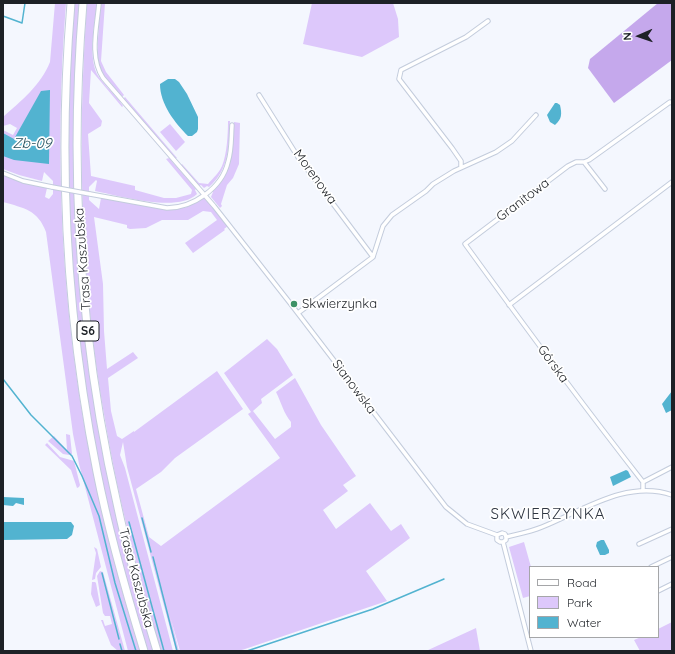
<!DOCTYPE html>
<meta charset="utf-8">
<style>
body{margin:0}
#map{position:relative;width:675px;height:654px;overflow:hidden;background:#f4f7fe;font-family:Quicksand,sans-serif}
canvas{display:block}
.frame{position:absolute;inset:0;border:4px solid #1d2126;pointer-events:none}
.legend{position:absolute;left:529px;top:566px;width:130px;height:72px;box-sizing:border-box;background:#fff;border:1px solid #a5a6a8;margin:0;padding:5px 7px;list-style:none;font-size:12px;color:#1d2126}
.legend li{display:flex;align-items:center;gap:8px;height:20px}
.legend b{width:20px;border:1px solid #a5a6a8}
.north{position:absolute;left:619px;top:16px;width:40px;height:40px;-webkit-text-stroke:3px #fff;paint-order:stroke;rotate:268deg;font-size:11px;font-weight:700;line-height:16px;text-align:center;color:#1d2126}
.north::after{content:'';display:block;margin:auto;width:14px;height:18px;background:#1d2126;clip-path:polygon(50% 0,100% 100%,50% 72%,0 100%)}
</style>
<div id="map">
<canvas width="675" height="654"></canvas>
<div class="frame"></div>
<ul class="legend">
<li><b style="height:5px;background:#fff"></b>Road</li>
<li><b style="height:11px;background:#ddc8fb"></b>Park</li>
<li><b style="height:11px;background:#52b3d0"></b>Water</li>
</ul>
<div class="north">N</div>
</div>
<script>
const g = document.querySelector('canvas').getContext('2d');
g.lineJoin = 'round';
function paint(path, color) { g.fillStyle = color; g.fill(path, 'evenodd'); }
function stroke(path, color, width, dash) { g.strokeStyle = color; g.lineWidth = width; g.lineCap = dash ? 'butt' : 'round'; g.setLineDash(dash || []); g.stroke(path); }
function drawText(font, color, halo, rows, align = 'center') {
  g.font = font + ' Quicksand,sans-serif'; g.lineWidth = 3.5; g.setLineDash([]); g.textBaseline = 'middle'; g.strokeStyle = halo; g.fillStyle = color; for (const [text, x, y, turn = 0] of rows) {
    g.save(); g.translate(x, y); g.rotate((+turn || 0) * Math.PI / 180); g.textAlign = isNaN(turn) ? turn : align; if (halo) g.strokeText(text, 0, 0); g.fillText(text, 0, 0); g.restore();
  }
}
paint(new Path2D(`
 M55,3H66C54,154 61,307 90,456C103,522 120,587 140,651H128L79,464L73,434L46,232C38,210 24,208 3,202V175L23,183L47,188L45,197L49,199L53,194V181L44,172L42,181L19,175L3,169V130L13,135L17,128L10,124L3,126V117C21,101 41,85 50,62Z
 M73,3H80L74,123L93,387L154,651H147L118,552L103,487L85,389L73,289L67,157Z
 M87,3H97C95,22 87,61 99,77C106,87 116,95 123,106L122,107L91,70L89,103L102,121L101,126L88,134L91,176L135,186V190L164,198H176L191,194L192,190L166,159L169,158L196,189L195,190L197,194C178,213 120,196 95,191L97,181L96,180L89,187V200L99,209L101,198L169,210L187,207L204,198L210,204L228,226L224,229L225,230L193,253L185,243L217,220L211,212L203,211L188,220H162L146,228L130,229L127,228V225L94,217L103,284L104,331L107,369L133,352L138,358L108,378L111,411L117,436L122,439L134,431V432L217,371L243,409L175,458L161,472L136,489L149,537L161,546L280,458L248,414L251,412L224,373L267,339L277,349L293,375L261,399L262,403L253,411L275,439L291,427V422C284,414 281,402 276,392L295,378L321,425L356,476L343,485L348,491L323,510L336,529L370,503L391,531L401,524L410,538L366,571L387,601L245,649L238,651H180L170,616L179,651H176L127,467L123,442L120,455L125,468L173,651H161C138,575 118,499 105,420C80,282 77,143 87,3Z
 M100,3H105L101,61L106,72L124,95L122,97L102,74L99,69L97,57Z
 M312,3H393L398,19L399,37L362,57L303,44Z
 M125,97L177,158L175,159L123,99Z
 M228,121H230C229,146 229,170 209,187L207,186L204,188L201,185L199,186L181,165L182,164L199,183L208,184C213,178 219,173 222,166C227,154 228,134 228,121Z
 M234,122L240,123L239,164L233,178L227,185L221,204L222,206L220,208L211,197L213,192L211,191C234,171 232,149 234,122Z
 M170,124L185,142L176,151L160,132Z
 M66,434L70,435L72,454L69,455L63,454L48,441L54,436L67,450Z
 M47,443L60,457L74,461L80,485L79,487L77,488L71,470L45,445Z
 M524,542L531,567L530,596L523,598L509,547Z
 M94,547L97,549L101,567L96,573L95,579L92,580L96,553Z
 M100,571L103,572L125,651H118L111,645L101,620H103L105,626L112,624L110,616H105L103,613L97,576Z
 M92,582H95L96,583L100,605L96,607L91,594Z
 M672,622V651H640L634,640L641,637H658V629Z
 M476,628L480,651H426Z`), '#ddc8fb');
paint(new Path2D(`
 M658,3H672V60L614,103L588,68L590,59Z`), '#c5a8ec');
paint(new Path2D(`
 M168,79H175L179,82L187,94L198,117V129L197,132L192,136H188C175,123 160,104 160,84Z
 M50,90L49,164L14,160L3,156V133L14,139L41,91Z
 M555,103H557L560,105C562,114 562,119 555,125L550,122L547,115Z
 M672,391V410L666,413L662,404Z
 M626,470L628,471L631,477L613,486L610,477Z
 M3,497L24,498V505L16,503L13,506L3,505Z
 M3,522H71L74,526L72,535L67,539L3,540Z
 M601,540H604L609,550V553L605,555H600L596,546L597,542Z`), '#52b3d0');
stroke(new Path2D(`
 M3,16L22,23L25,3
 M3,379L31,415L72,456L82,476L99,516L115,583L136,651
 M142,518L151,552
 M129,522L164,651
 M153,557L177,651
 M102,573L119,639
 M120,644L122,651
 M247,651L373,609L444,579`), '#52b3d0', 1.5);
const street = new Path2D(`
 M99,3C97,27 89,57 103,78L214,206L290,303L446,507L467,524L497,535
 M259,95L298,157L373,257
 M584,162L605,189
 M461,167V161L452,148L399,79L401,70L466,37L488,21
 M3,173L23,181L52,187
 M90,194L167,208C193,208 222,188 228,162C232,150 231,137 232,125
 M373,257L383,226L392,215L426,191L433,184L454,171L496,152L512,141L536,115
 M509,305L672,182
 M298,313L373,257
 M643,482C582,404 523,324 465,244L568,166L576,162H584L589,160L670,102L672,103
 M643,491V482L672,467
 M497,535V540L500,542H503L506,540V537
 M497,535L502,533L505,534L506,537
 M506,537C518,534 530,532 542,527C582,511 627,479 672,495
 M503,542L531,651
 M639,544L672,529
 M651,567L672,557
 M658,591L672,584`);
const highway = new Path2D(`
 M71,3C58,159 66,318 97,472C109,533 126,592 144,651
 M83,3C69,172 80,343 118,508C128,556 143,604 157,651`);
stroke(street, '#c3ccdc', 5.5);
stroke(highway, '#c3ccdc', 9);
stroke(street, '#fff', 3.5);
stroke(highway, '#fff', 7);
const streetBridge = new Path2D(`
 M52,187L90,194`);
stroke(streetBridge, '#c3ccdc', 5.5, []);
stroke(streetBridge, '#fff', 3.5);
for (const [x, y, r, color] of [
 [294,304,4,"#3d9266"]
]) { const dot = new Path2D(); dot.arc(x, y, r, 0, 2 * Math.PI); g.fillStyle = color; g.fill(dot); stroke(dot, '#fff', 1.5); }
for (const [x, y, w] of [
 [88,331,22]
]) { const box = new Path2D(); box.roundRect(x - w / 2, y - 10, w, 20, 3); g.fillStyle = '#fff'; g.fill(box); stroke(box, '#1d2126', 1); }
drawText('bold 12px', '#1d2126', null, [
 ["S6",88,331]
]);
drawText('13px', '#1d2126', '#fff', [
 ["Morenowa",315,177,54],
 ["Granitowa",523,200,-37],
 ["Trasa Kaszubska",83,259,-94],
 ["Górska",553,364,54],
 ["Sianowska",354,387,53],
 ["Trasa Kaszubska",136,578,75]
]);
drawText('13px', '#1d2126', '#fff', [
 ["Skwierzynka",302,304]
], 'left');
drawText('italic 14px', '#234e5a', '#fff', [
 ["Zb-09",32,144]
]);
g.letterSpacing = '1px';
drawText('15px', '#2f3642', '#fff', [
 ["SKWIERZYNKA",548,514]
]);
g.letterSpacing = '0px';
</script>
